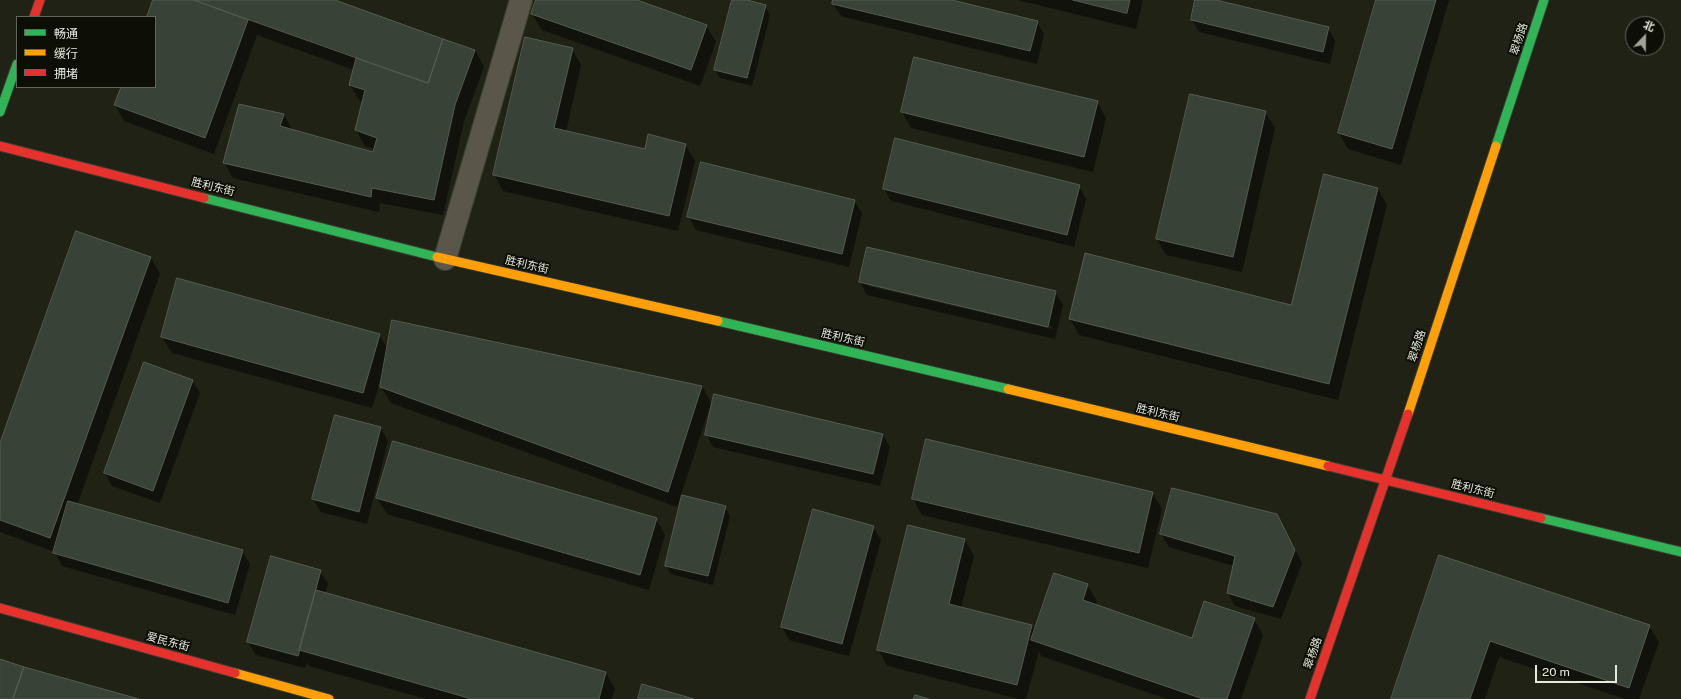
<!DOCTYPE html>
<meta charset="utf-8">
<style>
body{margin:0}
#map{position:relative;width:1681px;height:699px;overflow:hidden;background:#1f2215;font-family:"Public Sans","Noto Sans SC",sans-serif}
canvas{display:block}
.legend{position:absolute;left:16px;top:16px;width:140px;height:72px;box-sizing:border-box;background:#0d0f06;border:1px solid #63665b;margin:0;padding:5px 7px;list-style:none;font-size:12px;color:#e5e9da}
.legend li{display:flex;align-items:center;gap:8px;height:20px}
.legend b{width:20px;border:1px solid #63665b}
.north{position:absolute;left:1625px;top:16px;width:40px;height:40px;box-sizing:border-box;background:#0d0f06;border:1px solid #63665b;border-radius:50%;rotate:22deg;font-size:11px;font-weight:700;line-height:16px;text-align:center;color:#e5e9da}
.north::after{content:'';display:block;margin:auto;width:14px;height:18px;background:#a0a395;clip-path:polygon(50% 0,100% 100%,50% 72%,0 100%)}
.scale{position:absolute;left:1535px;top:665px;width:82px;height:18px;box-sizing:border-box;border:2px solid #e5e9da;border-top:0;padding-left:5px;font-size:12px;line-height:14px;white-space:nowrap;color:#e5e9da;-webkit-text-stroke:3px #0d0f06;paint-order:stroke}
</style>
<div id="map">
<canvas width="1681" height="699"></canvas>
<ul class="legend">
<li><b style="height:5px;background:#30b455"></b>畅通</li>
<li><b style="height:5px;background:#ff9f0a"></b>缓行</li>
<li><b style="height:5px;background:#e5322d"></b>拥堵</li>
</ul>
<div class="north">北</div>
<div class="scale">20 m</div>
</div>
<script>
const g = document.querySelector('canvas').getContext('2d');
g.lineJoin = 'round';
function paint(path, color) { g.fillStyle = color; g.fill(path, 'evenodd'); }
function stroke(path, color, width, dash) { g.strokeStyle = color; g.lineWidth = width; g.lineCap = dash ? 'butt' : 'round'; g.setLineDash(dash || []); g.stroke(path); }
function drawText(font, color, halo, rows, align = 'center') {
  g.font = font + ' "Public Sans","Noto Sans SC",sans-serif'; g.lineWidth = 4; g.setLineDash([]); g.textBaseline = 'middle'; g.strokeStyle = halo; g.fillStyle = color; for (const [text, x, y, turn = 0] of rows) {
    g.save(); g.translate(x, y); g.rotate((+turn || 0) * Math.PI / 180); g.textAlign = isNaN(turn) ? turn : align; if (halo) g.strokeText(text, 0, 0); g.fillText(text, 0, 0); g.restore();
  }
}
paint(new Path2D(`
 M154,0H332L475,50L484,67L464,121L443,215L380,203L379,212L233,178L224,162L239,105L284,115L293,131L374,153L375,149L365,146L356,130L363,102L360,101L350,85L354,70L257,35L214,154L124,121L115,105L122,87H155V17H148Z
 M537,0H634L706,25L716,42L700,86L542,30L532,14Z
 M733,0H743L765,6L770,15L752,86L720,78L715,70Z
 M834,0H948L1037,22L1044,34L1037,64L841,16L833,4Z
 M1018,0H1143L1136,29Z
 M1197,0H1212L1328,28L1335,41L1330,64L1199,32L1192,20Z
 M1377,0H1449L1401,165L1348,149L1339,133Z
 M572,49L581,65L566,132L645,150L685,144L695,161L678,231L503,191L494,174Z
 M1097,102L1106,118L1093,172L911,128L902,112Z
 M1265,112L1275,128L1242,272L1166,255L1157,239Z
 M1325,176L1378,189L1387,205L1338,400L1079,335L1070,319L1292,306Z
 M1079,186L1086,199L1074,247L891,201L884,189Z
 M854,200L862,213L849,267L696,230L689,217Z
 M77,232L151,258L160,274L77,505L242,551L250,564L235,615L62,566L55,552L0,532V446Z
 M860,282L1055,292L1063,305L1055,339L867,295ZM868,283L1053,327L1052,329L868,286Z
 M379,334L388,350L702,386L711,403L677,507L391,403L381,387L384,372H383L372,408L172,353L162,337Z
 M192,380L200,393L160,503L112,486L105,473Z
 M335,416L381,428L388,441L367,524L321,512L313,499Z
 M706,434H882L890,447L880,486L713,447Z
 M926,440L1152,493L1162,509L1148,568L922,515L913,499Z
 M377,498L656,519L665,535L649,590L387,514Z
 M725,507L730,516L713,585L671,574L666,566Z
 M873,527L881,540L849,656L789,640L782,627Z
 M1284,528L1302,563L1281,619L1235,606L1228,593L1234,566L1169,547L1161,534Z
 M965,540L974,556L961,608L1032,626L1035,632L1087,585L1097,601L1095,606L1192,639L1254,619L1263,635L1241,699H1167L1041,656L1039,651L1026,699H1019L887,666L878,649Z
 M1440,556L1649,626L1659,642L1639,699H1625L1499,657L1485,699H1392Z
 M320,571L328,584L325,593L606,673L615,689L612,699H426L309,666L307,662L305,668L256,655L248,642Z`), '#0007');
const building = new Path2D(`
 M153,0H194L248,20L205,138L114,105L121,87H155V17H147Z
 M194,0H335L443,39L428,83Z
 M536,0H637L707,25L691,70L531,14Z
 M732,0H747L766,5L747,78L714,70Z
 M833,0H952L1038,21L1030,51L832,4Z
 M1073,0H1130L1127,13Z
 M1195,0H1216L1329,27L1323,52L1191,20Z
 M1376,0H1436L1392,149L1338,133Z
 M525,37L573,48L554,128L645,149L648,134L686,144L669,216L493,175Z
 M443,39L475,50L455,105L434,200L372,188L371,197L223,163L239,104L284,114L280,126L373,152L377,138L355,130L365,90L349,85L356,58L428,83Z
 M914,57L1098,101L1084,157L901,112Z
 M1190,94L1266,111L1233,257L1156,239Z
 M895,138L1080,185L1067,235L883,189Z
 M701,162L855,200L842,254L687,217Z
 M1324,174L1378,188L1329,384L1069,319L1085,253L1291,305Z
 M76,231L151,257L50,538L0,520V443Z
 M867,247L1056,291L1048,327L859,282Z
 M177,278L380,334L363,393L161,337Z
 M392,320L702,386L668,492L380,387Z
 M144,362L193,380L153,491L104,473Z
 M714,394L883,434L873,474L705,435Z
 M335,415L381,427L359,512L312,499Z
 M926,439L1153,492L1139,553L912,499Z
 M393,441L657,518L640,575L376,498Z
 M1172,488L1277,514L1295,550L1273,607L1227,593L1235,556L1160,534Z
 M682,495L726,506L708,576L665,566Z
 M68,501L243,550L228,603L53,553Z
 M813,509L874,526L842,644L781,627Z
 M908,525L965,539L949,604L1032,625L1017,685L877,650Z
 M1439,555L1650,625L1629,688L1490,641L1470,699H1391Z
 M271,556L321,570L298,656L247,642Z
 M1054,573L1088,584L1083,600L1192,638L1204,601L1255,618L1227,699H1203L1031,640Z
 M316,590L606,672L599,699H472L299,650Z
 M0,659L24,667L13,699H0Z
 M24,667L139,699H13Z
 M642,684L694,699H638Z
 M915,695L929,699H914Z`);
paint(building, '#394236');
stroke(building, '#555c52', 1);
const street = new Path2D(`
 M445,259L521,0`);
const fast = new Path2D(`
 M0,112L17,64
 M1496,146L1544,0
 M204,198L437,257
 M718,321L1008,389
 M1541,518L1681,552`);
const slow = new Path2D(`
 M437,257L718,321
 M1008,389L1328,466
 M1408,414L1496,146
 M235,673L329,699`);
const jam = new Path2D(`
 M34,17L40,0
 M0,146L204,198
 M1328,466L1541,518
 M0,608L235,673
 M1310,699L1408,414`);
stroke(street, '#3a3d31', 24);
stroke(fast, '#3a3d31', 11);
stroke(slow, '#3a3d31', 11);
stroke(jam, '#3a3d31', 11);
stroke(street, '#5a574a', 22);
stroke(fast, '#30b455', 9);
stroke(slow, '#ff9f0a', 9);
stroke(jam, '#e5322d', 9);
drawText('11px', '#e5e9da', '#0d0f06', [
 ["翠杨路",1519,39,-72],
 ["胜利东街",213,187,14],
 ["胜利东街",527,265,13],
 ["胜利东街",843,338,13],
 ["翠杨路",1417,346,-72],
 ["胜利东街",1158,413,13],
 ["胜利东街",1473,489,14],
 ["爱民东街",168,642,15],
 ["翠杨路",1313,653,-71]
]);
</script>
